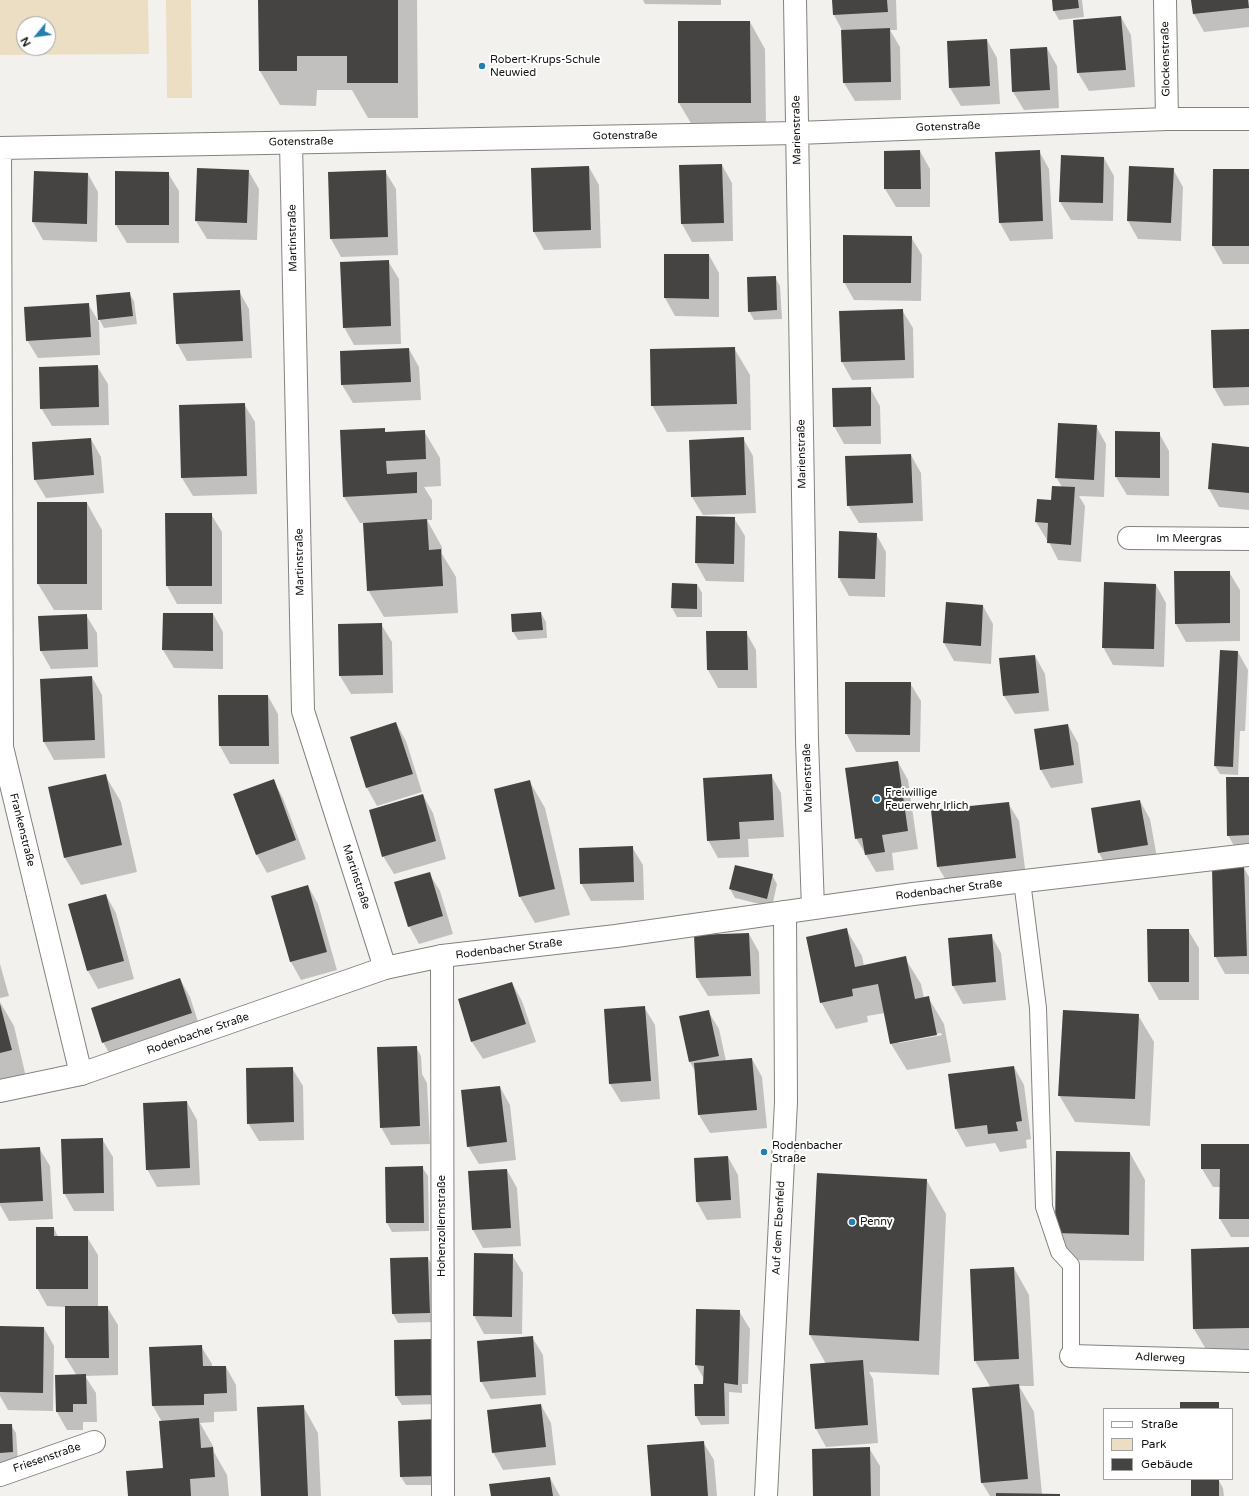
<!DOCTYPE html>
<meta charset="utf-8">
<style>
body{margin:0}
#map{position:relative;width:1249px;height:1496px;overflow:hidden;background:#f3f1ee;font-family:"Varela Round",sans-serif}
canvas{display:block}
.legend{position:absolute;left:1103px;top:1408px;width:130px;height:72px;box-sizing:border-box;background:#fff;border:1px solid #a1a1a0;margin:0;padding:5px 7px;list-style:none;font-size:12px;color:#131311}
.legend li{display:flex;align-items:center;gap:8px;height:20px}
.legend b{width:20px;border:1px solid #a1a1a0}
.north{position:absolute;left:16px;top:16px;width:40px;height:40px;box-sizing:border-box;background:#fff;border:1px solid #a1a1a0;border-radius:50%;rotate:241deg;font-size:11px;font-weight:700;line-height:16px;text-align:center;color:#131311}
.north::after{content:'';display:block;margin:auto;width:14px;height:18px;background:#237fad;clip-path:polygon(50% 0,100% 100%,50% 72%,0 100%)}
</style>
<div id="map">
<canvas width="1249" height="1496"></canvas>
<ul class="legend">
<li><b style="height:5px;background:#fff"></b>Straße</li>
<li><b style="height:11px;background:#ebdec3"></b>Park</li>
<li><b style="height:11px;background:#464442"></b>Gebäude</li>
</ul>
<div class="north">N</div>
</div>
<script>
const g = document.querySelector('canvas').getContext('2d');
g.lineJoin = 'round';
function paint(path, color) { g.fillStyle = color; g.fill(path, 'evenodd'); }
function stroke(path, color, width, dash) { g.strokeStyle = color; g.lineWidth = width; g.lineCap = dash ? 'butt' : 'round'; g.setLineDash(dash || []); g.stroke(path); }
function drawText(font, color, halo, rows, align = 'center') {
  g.font = font + ' "Varela Round",sans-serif'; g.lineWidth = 4; g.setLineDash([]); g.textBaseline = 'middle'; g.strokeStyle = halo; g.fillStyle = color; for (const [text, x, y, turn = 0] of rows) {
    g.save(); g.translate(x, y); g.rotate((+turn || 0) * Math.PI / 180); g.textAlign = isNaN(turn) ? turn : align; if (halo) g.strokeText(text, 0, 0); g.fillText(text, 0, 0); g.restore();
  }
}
paint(new Path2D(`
 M0,0H148L149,54L0,55ZM24,24H48V48H24Z
 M166,0H191L192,98H167Z`), '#ebdec3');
paint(new Path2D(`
 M259,0H417L418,118H368L352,90H317L316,106L280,105L260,71Z
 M643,0H721V5L645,4Z
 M833,0H896L897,30H890L900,47L901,100L855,101L844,83L842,30L834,15Z
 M1053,0H1082L1084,17L1059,20L1054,11Z
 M1192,0H1249V27L1204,32L1194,14Z
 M1121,17L1131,35L1135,87L1089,91L1078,73L1074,21Z
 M679,22H750L765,49L766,129L695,130L679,103Z
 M987,40L997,58L1000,104L961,106L950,88Z
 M1047,48L1057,66L1059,108L1024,110L1013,92Z
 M920,151L930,169V207H896L885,189V152Z
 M1039,151L1049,169L1053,239L1010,241L1000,223L996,153Z
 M1104,158L1114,176L1113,221L1071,220L1060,202Z
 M722,165L732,183L733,241L692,242L682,224Z
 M589,167L599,185L601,248L544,250L534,232Z
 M1173,169L1183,187L1181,241L1138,239L1128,221Z
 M248,170L259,189L257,240L207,239L196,221Z
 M1249,170V264H1223L1213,246Z
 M385,171L396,189L398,255L341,257L331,239L329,173Z
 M116,172L168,173L179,191V243H127L116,225Z
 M88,174L98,192L97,242L43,240L33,222Z
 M911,237L922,255L921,301L854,300L844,282Z
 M665,255H709L719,273V317L675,316L665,298Z
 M388,261L399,279L401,344L354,345L344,327Z
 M775,277L780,286L782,319L754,320L749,311Z
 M239,291L249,309L252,358L187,361L177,343Z
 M129,293L134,301L137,324L104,328L99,319Z
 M88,304L99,322L100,355L38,358L27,340Z
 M902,310L913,328L914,378L852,380L842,362Z
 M1249,330V405L1224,406L1214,388Z
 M734,348L750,375L751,430L667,432L652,405Z
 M409,349L419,367L421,400L353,403L342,385Z
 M97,366L108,384L109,425L52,426L41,408Z
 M870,388L880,406L881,444H844L834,426Z
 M244,404L255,422L257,494L193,496L182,478Z
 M1096,426L1106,444L1104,497L1079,496L1085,506L1081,562L1058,560L1048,540H1047L1036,522L1038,500L1052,501L1062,487L1056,477Z
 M384,429L386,433L424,431L440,458L441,486L424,487L432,500V520H427L442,547V554L456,577L458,613L384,617L368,590L364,523H360L344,497Z
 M1116,432L1159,433L1169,451V496L1127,495L1116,477Z
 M743,438L753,456L756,513L703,515L692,497Z
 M91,439L101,457L104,493L46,498L35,480Z
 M1249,448V510L1219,507L1209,489Z
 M911,455L921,473L923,521L859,523L848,505Z
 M87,503L102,530V610H54L38,584Z
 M211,514L222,532V604H177L167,586Z
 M734,518L745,536L744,582L706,581L696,563Z
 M876,534L886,552L885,597L849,596L839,578Z
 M1229,572L1240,590V641L1186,642L1176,624Z
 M697,584L702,593V617H677L672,608Z
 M1156,585L1166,603L1164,667L1113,665L1103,647Z
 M983,606L993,624L991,664L954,661L944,643Z
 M541,613L546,622L547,638L518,640L513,632Z
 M213,614L223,632V669L174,668L163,650Z
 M86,615L97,633L98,667L51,669L41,651Z
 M381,624L392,642L393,693L351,694L340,676Z
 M746,632L756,650L757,688H718L708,670Z
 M1238,652L1248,670L1245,731H1240L1238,775L1220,774L1215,766Z
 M1035,656L1045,674L1049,711L1015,714L1004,696L1000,659Z
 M92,677L102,695L105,758L54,760L44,742L41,680Z
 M910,683L921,701L920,752H856L846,733Z
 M268,696L278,714L279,764H230L220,746Z
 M396,723L406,741L422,792L377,806L367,788L351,737Z
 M1068,725L1078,743L1083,783L1051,788L1041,770Z
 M898,762L908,780L918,849L892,853L894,870L876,872L856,838Z
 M105,775L121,802L137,872L81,885L65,858L49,788Z
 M771,775L781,793L784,837L748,839L749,857L718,858L708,840Z
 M1249,778V853H1238L1228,835Z
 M273,780L283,798L306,859L267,873L257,855L235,794Z
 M530,782L545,808L570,915L535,923L520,897Z
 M423,795L433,813L446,859L394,874L383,856Z
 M1140,801L1150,819L1158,863L1109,871L1099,853Z
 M1008,803L1019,821L1026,876L949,885L938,867Z
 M632,847L643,865L644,900L591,901L581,883Z
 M1244,868L1249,877V974H1225L1215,956Z
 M429,873L440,891L453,934L419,944L409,926Z
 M772,875L777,884L772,907L735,898L730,889Z
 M308,886L318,904L337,970L301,980L291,962L272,897Z
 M106,895L116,913L134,979L98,989L88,971L70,905Z
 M846,929L862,956L864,966L905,958L921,984L924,998L928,997L944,1024L951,1062L907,1070L891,1044L885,1013L867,1016L868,1022L836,1029L821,1002ZM941,1033L942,1035L899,1043V1041Z
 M1188,930L1199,948V1000H1159L1149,982Z
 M749,934L759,952L760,994L708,996L697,978Z
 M991,935L1001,953L1006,1000L963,1004L953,986Z
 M0,964L9,996L0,998Z
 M180,979L190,997L201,1031L113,1060L103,1042Z
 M512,983L522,1001L536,1042L483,1059L472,1042Z
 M0,1002L14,1026L26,1077L0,1083Z
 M644,1007L655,1025L660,1099L621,1102L610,1084L605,1010Z
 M708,1011L719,1029L726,1061L752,1059L762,1077L767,1128L710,1133L699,1115L695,1071L690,1062Z
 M1138,1015L1154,1042L1150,1126L1075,1122L1059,1095Z
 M416,1047L421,1056L422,1074L427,1083L430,1144L391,1145L381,1127Z
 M1014,1067L1024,1085L1031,1139L1026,1140L1027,1148L1000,1152L995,1143L966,1147L956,1129Z
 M292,1068L303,1086L304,1140L259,1141L248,1123Z
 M500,1087L510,1105L516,1160L479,1164L468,1146Z
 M187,1102L197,1120L200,1185L157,1187L147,1169Z
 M102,1139L113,1157L114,1211H74L64,1193Z
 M1249,1145V1237H1231L1220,1219V1187H1213L1202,1169Z
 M39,1148L50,1166L53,1219L9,1221L0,1205V1150Z
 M1130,1153L1145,1180L1144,1261L1071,1260L1056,1233Z
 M728,1157L738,1175L741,1218L707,1220L697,1202Z
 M422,1167L428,1176L429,1231L392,1232L387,1223Z
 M507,1170L517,1188L521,1246L483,1248L473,1230Z
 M926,1179L946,1214L939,1375L869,1372L873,1379L878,1443L826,1447L816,1429L826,1364L810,1335Z
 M54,1228L58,1237H87L98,1255V1307H107L118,1325V1375L85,1376L96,1393L97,1422H83V1430H67L57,1412L77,1376L66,1358V1307L47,1306L37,1288Z
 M1249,1248V1355L1210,1356L1194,1329L1192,1250Z
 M512,1255L523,1273L522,1334H484L474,1316Z
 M428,1258L433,1267L435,1322L398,1323L393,1314L391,1259Z
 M1014,1268L1029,1295L1034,1386H1019L1034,1412L1042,1494L1060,1496H990L982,1483L991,1388L975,1361L971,1270Z
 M739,1311L750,1329L748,1384H742V1393L729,1392V1424L701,1425L696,1416L704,1385V1379L696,1365Z
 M0,1327L44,1328L54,1346L53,1411L8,1410L0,1396Z
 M532,1337L543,1355L546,1395L491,1399L481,1381Z
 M395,1341L438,1404L402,1405L396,1396Z
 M201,1346L212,1364V1367H226L236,1385L237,1411L214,1412V1422L200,1423L213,1446L214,1452L227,1475L229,1496H129L164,1469L162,1422L153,1406Z
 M541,1405L551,1423L556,1465L503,1470L493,1452Z
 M303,1406L318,1433L321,1496H262Z
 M436,1420L442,1485H406L401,1477Z
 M0,1425H11L16,1433L18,1461L0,1462Z
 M703,1442L714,1460L717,1496H652Z
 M869,1448L880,1466V1496H814Z
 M550,1478L560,1496H492Z
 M1218,1479L1223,1488L1224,1496H1192Z`), '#0003');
paint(new Path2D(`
 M258,0H398V83H347V56H297V71H259Z
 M832,0H887L888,12L833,15Z
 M1052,0H1078L1079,8L1053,11Z
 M1191,0H1248L1249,8L1193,14Z
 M1121,16L1126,70L1077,73L1073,20Z
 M678,21H750L751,103H678Z
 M890,28L891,82L843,83L841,30Z
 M987,39L990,86L949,88L947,41Z
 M1047,47L1050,90L1012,92L1010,49Z
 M920,150L921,189H884V151Z
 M1040,150L1043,221L999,223L995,152Z
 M1061,155L1104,157L1103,203L1059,202Z
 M722,164L724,223L681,224L679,165Z
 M589,166L591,230L533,232L531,168Z
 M1129,166L1174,168L1171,223L1127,221Z
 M197,168L249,170L247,223L195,221Z
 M1213,169H1249V246H1212Z
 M386,170L388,237L330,239L328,172Z
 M34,171L88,173L87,224L32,222Z
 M115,171L169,172V225H115Z
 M843,235L912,236L911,283H843Z
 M664,254H709V299L664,298Z
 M389,260L391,326L343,328L340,262Z
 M776,276L777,310L748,312L747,277Z
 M240,290L243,341L176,344L173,293Z
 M130,292L133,316L98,320L96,295Z
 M89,303L91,337L26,341L24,307Z
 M903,309L905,360L841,362L839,311Z
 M1249,329V387L1213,388L1211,330Z
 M735,347L737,404L651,406L650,349Z
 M409,348L411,382L341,385L340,351Z
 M98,365L99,407L40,409L39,367Z
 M871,387V426L833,427L832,388Z
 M245,403L247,476L181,478L179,405Z
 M1058,423L1097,425L1094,480L1055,478Z
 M385,428V432L425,430L426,459L386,461L387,474L417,472V493L343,497L340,430Z
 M1115,431L1160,432V478L1115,477Z
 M744,437L746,495L691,497L689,440Z
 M91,438L94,475L34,480L32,442Z
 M1212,443L1249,447V493L1208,489Z
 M911,454L913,503L847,506L845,456Z
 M1052,486L1075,487L1071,545L1047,543L1048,523L1035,522L1037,499L1051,500Z
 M37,502H87V584H37Z
 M165,513H212V586H166Z
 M696,516L735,517L734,564L695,563Z
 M427,519L429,550L441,549L443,586L367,591L363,523Z
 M839,531L877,533L875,579L838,578Z
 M1174,571H1230V623L1175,624Z
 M1104,582L1156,584L1154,649L1102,648Z
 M672,583L697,584V609L671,608Z
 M946,602L983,605L981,646L943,643Z
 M541,612L543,630L512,632L511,614Z
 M163,613H213V651L162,650Z
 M87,614L88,649L40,651L38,616Z
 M382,623L383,675L339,676L338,624Z
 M706,631H747L748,670H707Z
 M1220,650L1238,651L1233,767L1214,766Z
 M1035,655L1039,693L1003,696L999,658Z
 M92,676L95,740L43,742L40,679Z
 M845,682H911L910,735L845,734Z
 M218,695H268L269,746H219Z
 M396,722L413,774L366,788L350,737Z
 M1068,724L1074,765L1040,770L1034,729Z
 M898,761L908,831L882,835L885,852L865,855L862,838L855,839L845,768Z
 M106,774L122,845L64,858L48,787Z
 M772,774L774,820L739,822L740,839L707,841L703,778Z
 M1226,777H1249V835L1227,836Z
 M274,779L296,840L256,855L233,794Z
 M530,780L555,889L519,897L494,789Z
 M423,794L436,841L382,857L369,810Z
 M1140,800L1148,845L1098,853L1091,808Z
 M1009,802L1016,858L937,867L931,810Z
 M633,846L634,882L580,884L579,848Z
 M735,865L773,874L767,899L729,889Z
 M1212,867H1244L1247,956L1214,957Z
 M430,872L443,916L408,927L394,882Z
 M308,885L327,952L290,962L271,896Z
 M106,894L124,961L87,971L68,904Z
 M847,928L855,967L906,956L915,999L929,996L937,1035L890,1044L878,984L852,989L853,996L820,1003L806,937Z
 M1147,929H1189V982H1148Z
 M749,933L751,976L696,978L694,935Z
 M992,934L996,982L952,986L948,938Z
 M180,978L192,1013L102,1043L91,1008Z
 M512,982L526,1024L471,1042L458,999Z
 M0,1004L12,1050L0,1053Z
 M645,1006L651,1081L609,1084L604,1009Z
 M709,1010L719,1056L689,1062L679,1016Z
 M1063,1010L1139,1014L1135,1099L1058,1096Z
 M417,1046L420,1126L380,1128L377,1047Z
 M752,1058L757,1110L698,1115L694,1063Z
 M1014,1066L1022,1121L1016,1122L1018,1131L988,1134L987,1125L955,1129L948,1074Z
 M293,1067L294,1122L247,1124L246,1068Z
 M500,1086L507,1142L467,1147L461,1090Z
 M187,1101L190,1168L146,1170L143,1103Z
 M103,1138L104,1193L63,1194L61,1139Z
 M1201,1144H1249V1219H1219L1220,1169H1201Z
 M40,1147L43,1201L0,1203V1149Z
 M1056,1151L1130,1152L1129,1235L1055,1233Z
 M728,1156L731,1200L696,1202L694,1158Z
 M423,1166L424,1223H386L385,1167Z
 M507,1169L511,1228L472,1230L468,1171Z
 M817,1173L927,1179L919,1341L809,1335Z
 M36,1227H54V1236H88V1289H36Z
 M1249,1247V1328L1193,1329L1191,1249Z
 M474,1253L513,1254L512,1317L473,1316Z
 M428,1257L430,1313L392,1314L390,1258Z
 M1014,1267L1019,1359L974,1361L970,1269Z
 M65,1306H108L109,1358H65Z
 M696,1309L740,1310L738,1385L724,1383L725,1416H695L694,1384H703L704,1366L695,1365Z
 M0,1326L44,1327L43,1393L0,1392Z
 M533,1336L536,1377L480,1382L477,1341Z
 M432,1339L434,1395L395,1396L394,1340Z
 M202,1345L203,1366H226L227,1393L204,1394V1405L152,1406L149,1347Z
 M863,1360L868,1425L815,1429L810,1364Z
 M86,1374L87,1404H73V1412H56L55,1375Z
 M1019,1384L1028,1479L981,1483L972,1388Z
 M1180,1402H1219V1409H1180Z
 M541,1404L546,1447L492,1453L487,1410Z
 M304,1405L308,1496H261L257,1407Z
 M199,1418L201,1448L213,1447L215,1477L190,1479L191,1496H128L126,1471L163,1468L159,1421Z
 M436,1419L438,1476L400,1477L398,1421Z
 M0,1424H12L13,1452L0,1453Z
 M704,1441L708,1496H651L647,1445Z
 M870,1447L871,1496H813L812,1449Z
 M550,1477L553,1496H491L489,1484Z
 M1191,1479H1219V1496H1191Z
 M996,1493L1060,1494V1496H996Z`), '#464442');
const lane = new Path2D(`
 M1022,881L1038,1008L1044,1207L1059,1252L1071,1265V1356`);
const street = new Path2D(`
 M795,0L807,740L813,908
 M1165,0L1167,119
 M291,143L303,711L385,968
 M0,148L797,133L1167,119H1249
 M0,148L2,747L81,1074
 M1129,538L1249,539
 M442,956L443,1496
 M1071,1356L1249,1361
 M0,1475L94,1442
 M766,1496L786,1102L785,912`);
const secondary = new Path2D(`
 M0,1091L81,1074L385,968L442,956L616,936L913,894L1249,855`);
stroke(lane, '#84827f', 18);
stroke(street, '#84827f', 24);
stroke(secondary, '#84827f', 24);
stroke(lane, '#fff', 16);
stroke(street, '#fff', 22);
stroke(secondary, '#fff', 22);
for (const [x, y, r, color] of [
 [482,66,4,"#237fad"],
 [877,799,4,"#237fad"],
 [764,1152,4,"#237fad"],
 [852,1222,4,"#237fad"]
]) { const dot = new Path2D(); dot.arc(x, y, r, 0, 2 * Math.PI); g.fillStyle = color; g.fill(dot); stroke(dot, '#fff', 1.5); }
drawText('11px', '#131311', '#fff', [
 ["Glockenstraße",1166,59,-91],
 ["Gotenstraße",948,127,-2],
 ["Marienstraße",797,130,-91],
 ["Gotenstraße",625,136,-1],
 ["Gotenstraße",301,142,-1],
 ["Martinstraße",293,238,-91],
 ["Marienstraße",802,454,-91],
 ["Im Meergras",1189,539],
 ["Martinstraße",300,562,-91],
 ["Marienstraße",808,778,-92],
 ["Frankenstraße",22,830,76],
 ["Martinstraße",356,877,72],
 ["Rodenbacher Straße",949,890,-7],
 ["Rodenbacher Straße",509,949,-7],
 ["Rodenbacher Straße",198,1034,-19],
 ["Hohenzollernstraße",442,1226,-90],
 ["Auf dem Ebenfeld",779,1228,-87],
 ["Adlerweg",1160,1358,2],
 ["Friesenstraße",47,1458,-19]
]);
drawText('11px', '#131311', '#fff', [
 ["Robert-Krups-Schule",490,60],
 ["Neuwied",490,73],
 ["Freiwillige",885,793],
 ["Feuerwehr Irlich",885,806],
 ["Rodenbacher",772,1146],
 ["Straße",772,1159],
 ["Penny",860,1222]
], 'left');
</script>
